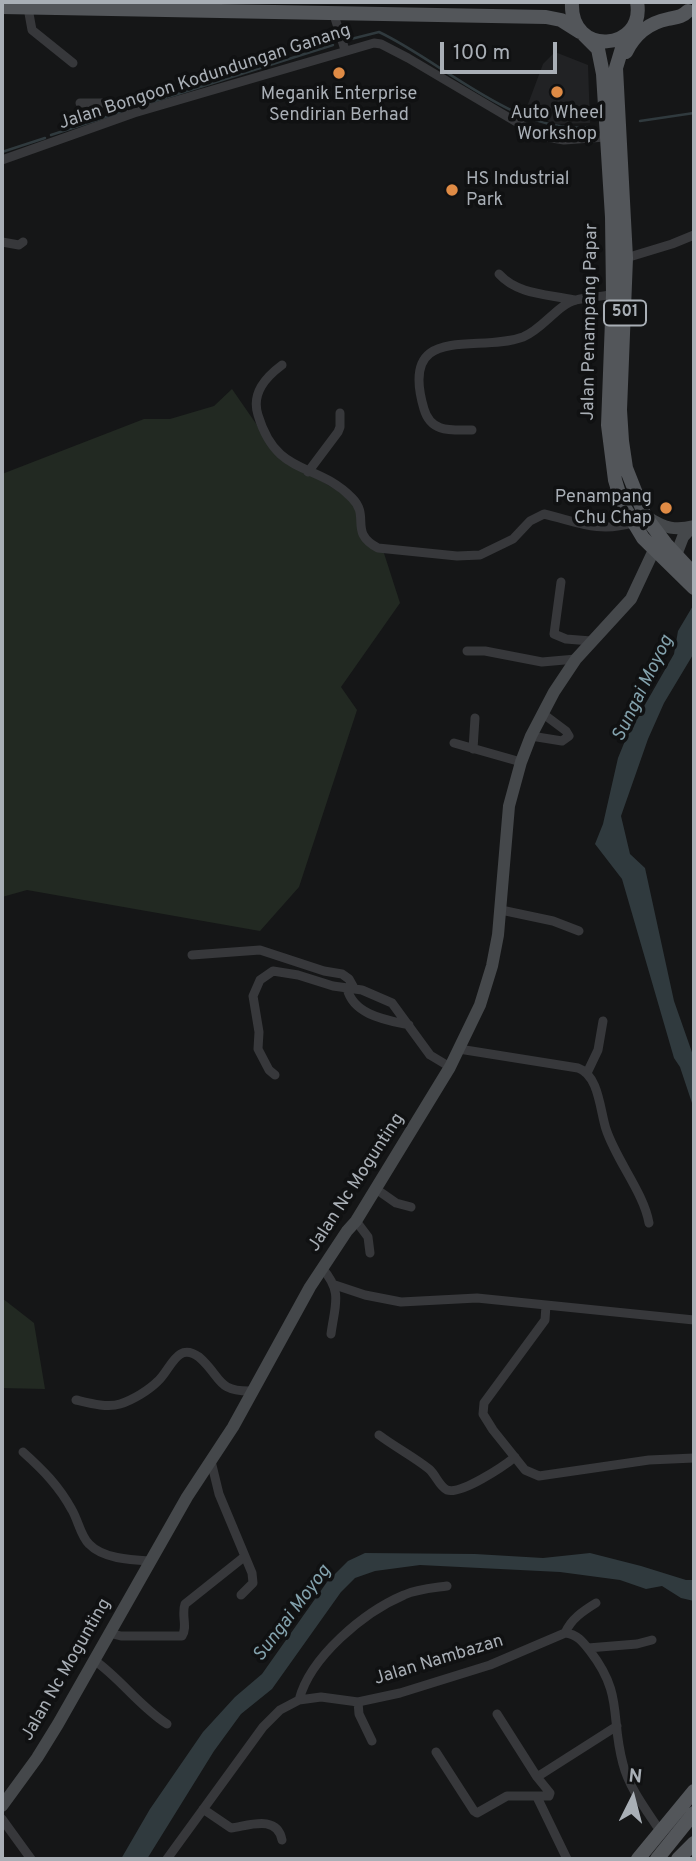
<!DOCTYPE html>
<style>
body{margin:0}
#map{position:relative;width:696px;height:1861px;overflow:hidden;background:#151617;font-family:Overpass,sans-serif}
canvas{display:block}
.frame{position:absolute;inset:0;border:4px solid #a9afb6;pointer-events:none}
.north{position:absolute;left:598px;top:1763px;width:70px;height:70px;-webkit-text-stroke:5px #101112;paint-order:stroke;rotate:6deg;font-size:19px;font-weight:700;line-height:28px;text-align:center;color:#a9afb6}
.north::after{content:'';display:block;margin:auto;width:24px;height:32px;background:#a9afb6;clip-path:polygon(50% 0,100% 100%,50% 72%,0 100%)}
.scale{position:absolute;left:440px;top:42px;width:117px;height:32px;box-sizing:border-box;border:4px solid #a9afb6;border-top:0;padding-left:9px;font-size:21px;line-height:24px;white-space:nowrap;color:#a9afb6;-webkit-text-stroke:5px #101112;paint-order:stroke}
</style>
<div id="map">
<canvas width="696" height="1861"></canvas>
<div class="frame"></div>
<div class="north">N</div>
<div class="scale">100 m</div>
</div>
<script>
const g = document.querySelector('canvas').getContext('2d');
g.lineJoin = 'round';
function paint(path, color) { g.fillStyle = color; g.fill(path, 'evenodd'); }
function stroke(path, color, width, dash) { g.strokeStyle = color; g.lineWidth = width; g.lineCap = dash ? 'butt' : 'round'; g.setLineDash(dash || []); g.stroke(path); }
function drawText(font, color, halo, rows, align = 'center') {
  g.font = font + ' Overpass,sans-serif'; g.lineWidth = 7; g.setLineDash([]); g.textBaseline = 'middle'; g.strokeStyle = halo; g.fillStyle = color; for (const [text, x, y, turn = 0] of rows) {
    g.save(); g.translate(x, y); g.rotate((+turn || 0) * Math.PI / 180); g.textAlign = isNaN(turn) ? turn : align; if (halo) g.strokeText(text, 0, 0); g.fillText(text, 0, 0); g.restore();
  }
}
paint(new Path2D(`
 M555,52L588,65L590,123L555,124L525,112L543,64Z`), '#212224');
paint(new Path2D(`
 M232,389L277,454L341,493L356,507L366,538L382,547L400,603L341,687L357,710L299,887L260,931L27,890L2,897V474L144,419H170L214,406Z
 M2,1298L34,1323L45,1389L2,1388Z`), '#222922');
paint(new Path2D(`
 M694,604V653L664,703L648,739L621,816L630,854L645,868L674,1001L694,1058V1109L680,1067L674,1058L622,879L595,844L603,824L618,758L627,736L674,654L678,631Z
 M365,1553L475,1554L543,1558L590,1553L641,1566L686,1580H694V1601L681,1598L662,1586L646,1589L620,1580L560,1572L420,1565L375,1571L355,1578L341,1592L272,1689L241,1714L214,1751L147,1859H121L150,1809L203,1732L235,1697L262,1674L327,1582L348,1561Z`), '#303a3e');
stroke(new Path2D(`
 M351,39L379,32C441,61 517,135 588,127
 M140,106L333,45
 M640,121L694,113
 M51,135L128,110
 M2,152L45,138`), '#303a3e', 2.5);
stroke(new Path2D(`
 M28,8L32,30L73,63
 M334,15L345,50
 M80,103H126L134,113
 M2,160L134,113L374,43L381,44L408,58L540,136L564,140L605,137
 M2,242L19,245L23,242
 M626,258L672,244L694,235
 M499,274C518,295 548,294 574,300
 M282,365C266,377 251,393 258,415C277,478 316,461 352,498C371,517 348,532 378,548L457,556L480,555L513,539L530,521L544,514C578,522 598,533 633,523
 M472,430C451,430 431,433 424,409C398,321 477,354 523,337C543,329 558,304 576,300C587,297 601,297 613,294
 M308,472L338,432L340,427V413
 M561,582L554,634L566,639L591,641
 M467,651H485L542,662L576,659
 M531,736L562,741L569,736L566,731L542,713
 M454,743L521,762
 M473,749L475,718
 M501,910L553,921L579,931
 M192,955L260,950L324,971L342,974L349,979L354,988
 M347,988C353,1015 386,1020 409,1025
 M459,1049L578,1068C599,1075 600,1111 606,1129C616,1160 644,1193 649,1223
 M587,1073L598,1050L603,1021
 M275,1075L269,1070L258,1049L259,1032L253,996L260,980L273,971L298,975L333,986L362,990L392,1003L430,1055L450,1067
 M376,1189L396,1203L411,1207
 M356,1221L368,1237L370,1253
 M322,1268C343,1292 335,1304 331,1334
 M335,1285L365,1295L401,1302L477,1298L694,1320
 M546,1305L545,1320L484,1403L483,1414L493,1430L525,1470L539,1476L649,1460L694,1458
 M76,1400C89,1403 107,1408 120,1404C133,1400 149,1390 158,1381C171,1369 177,1341 199,1357C222,1377 216,1392 252,1391
 M379,1435C395,1447 414,1457 429,1469C436,1475 439,1486 447,1490C461,1495 504,1466 515,1457
 M23,1452C43,1470 59,1486 72,1510C78,1520 81,1537 89,1544C103,1559 132,1560 151,1561
 M211,1461L219,1494L252,1573L253,1583L241,1595
 M109,1633L121,1636H182C188,1627 181,1615 185,1604L244,1557
 M565,1633C571,1619 583,1611 596,1603
 M588,1648L637,1644L652,1640
 M94,1660C121,1679 139,1706 167,1724
 M299,1700C310,1657 364,1612 404,1595C417,1589 433,1588 447,1586
 M358,1702L359,1714L372,1741
 M497,1714L537,1777L617,1726
 M436,1752L474,1811L477,1813L507,1796H549L550,1793L537,1777
 M537,1797L567,1859
 M203,1809L231,1828C248,1826 277,1814 282,1840
 M2,1819L31,1859
 M167,1859L263,1727L280,1710L299,1700L321,1697L358,1702L400,1693L490,1665L565,1633C577,1634 583,1642 590,1651C624,1695 610,1717 623,1764C629,1788 647,1811 660,1831`), '#37383b', 9);
stroke(new Path2D(`
 M649,518C665,528 675,531 694,526
 M676,555L683,537L692,527
 M2,1806L37,1758L58,1724L187,1497L233,1427L310,1287L347,1231L356,1221L450,1067L480,1005L492,966L498,935L509,806L521,762L531,736L554,692L576,659L631,599L654,550`), '#45484b', 12);
stroke(new Path2D(`
 M572,2C569,58 646,51 637,2
 M2,7L546,17L561,20L580,32
 M584,35L598,49L603,74L612,217L613,294L608,425L615,480L622,503L643,538L694,588
 M626,35L616,68L626,258L620,410L622,441L626,468L645,516L666,544L694,574
 M626,52C635,34 648,23 668,19C677,17 682,17 688,11
 M638,1859L694,1791
 M657,1859L694,1813
 M678,1859L694,1843`), '#53565a', 14);
for (const [x, y, r, color] of [
 [339,73,7,"#df8b45"],
 [557,92,7,"#df8b45"],
 [452,190,7,"#df8b45"],
 [666,508,7,"#df8b45"]
]) { const dot = new Path2D(); dot.arc(x, y, r, 0, 2 * Math.PI); g.fillStyle = color; g.fill(dot); stroke(dot, '#101112', 2.5); }
for (const [x, y, w] of [
 [625,313,42]
]) { const box = new Path2D(); box.roundRect(x - w / 2, y - 12.5, w, 25, 5); g.fillStyle = '#101112'; g.fill(box); stroke(box, '#a9afb6', 2); }
drawText('bold 16px', '#a9afb6', null, [
 ["501",625,313]
]);
drawText('18px', '#a9afb6', '#101112', [
 ["Jalan Bongoon Kodundungan Ganang",205,78,-18],
 ["Jalan Penampang Papar",591,322,-89],
 ["Jalan Nc Mogunting",357,1183,-57],
 ["Jalan Nambazan",439,1661,-17],
 ["Jalan Nc Mogunting",67,1670,-60]
]);
drawText('18px', '#a9afb6', '#101112', [
 ["Meganik Enterprise",339,95],
 ["Sendirian Berhad",339,116],
 ["Auto Wheel",557,114],
 ["Workshop",557,135],
 ["HS Industrial",466,180,"left"],
 ["Park",466,201,"left"],
 ["Penampang",652,498,"right"],
 ["Chu Chap",652,519,"right"]
]);
drawText('italic 19px', '#83a2ad', '#101112', [
 ["Sungai Moyog",644,689,-64],
 ["Sungai Moyog",293,1614,-53]
]);
</script>
